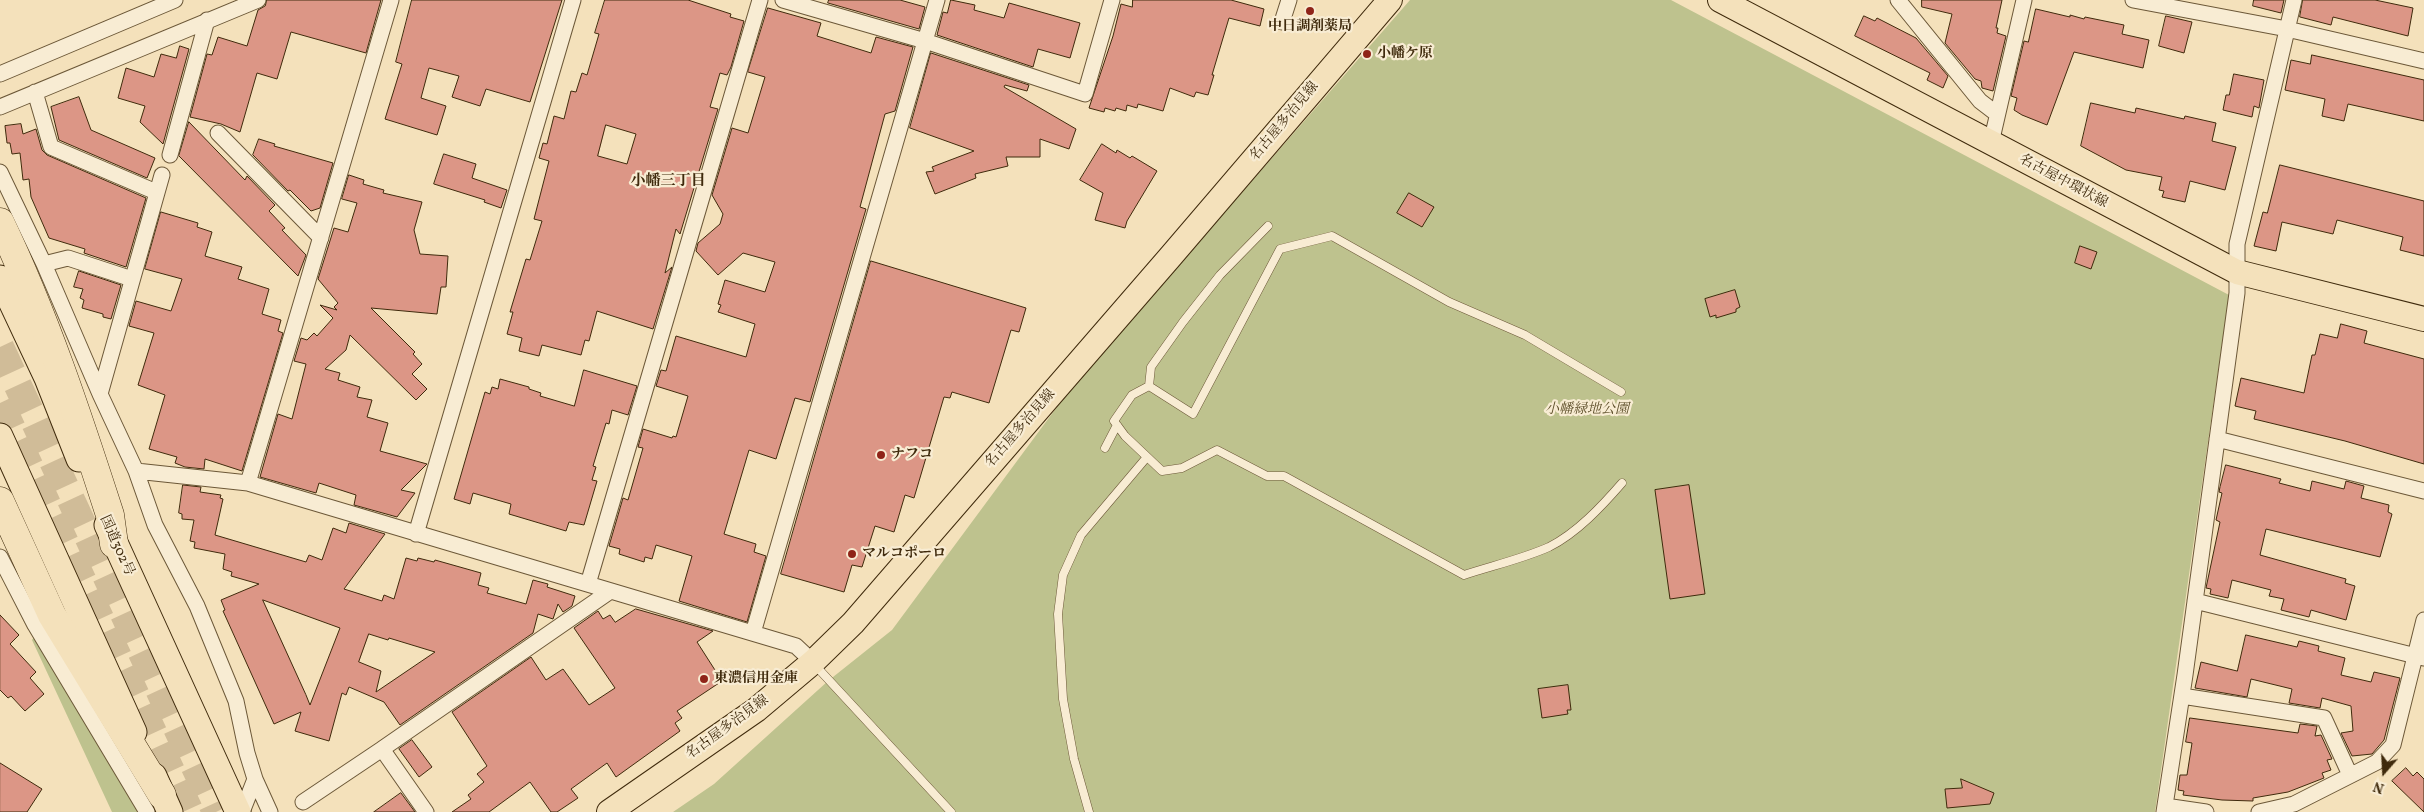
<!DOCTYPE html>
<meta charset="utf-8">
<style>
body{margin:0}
#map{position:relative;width:2424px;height:812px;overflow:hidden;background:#f4e1bb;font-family:Vollkorn,serif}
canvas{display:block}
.north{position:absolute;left:2359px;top:747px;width:50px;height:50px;-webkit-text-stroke:4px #f8ecd3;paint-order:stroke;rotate:199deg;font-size:14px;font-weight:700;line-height:20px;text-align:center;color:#3f2a0c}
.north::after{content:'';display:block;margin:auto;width:18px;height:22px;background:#3f2a0c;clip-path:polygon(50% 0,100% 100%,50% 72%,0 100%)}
</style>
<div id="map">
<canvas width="2424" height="812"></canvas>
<div class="north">N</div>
</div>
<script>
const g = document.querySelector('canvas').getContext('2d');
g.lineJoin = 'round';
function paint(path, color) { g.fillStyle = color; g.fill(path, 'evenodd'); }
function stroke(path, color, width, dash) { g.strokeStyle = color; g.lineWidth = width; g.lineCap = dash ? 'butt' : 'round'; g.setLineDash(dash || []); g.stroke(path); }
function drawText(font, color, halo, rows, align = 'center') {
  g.font = font + ' Vollkorn,"Noto Serif JP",serif'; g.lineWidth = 4.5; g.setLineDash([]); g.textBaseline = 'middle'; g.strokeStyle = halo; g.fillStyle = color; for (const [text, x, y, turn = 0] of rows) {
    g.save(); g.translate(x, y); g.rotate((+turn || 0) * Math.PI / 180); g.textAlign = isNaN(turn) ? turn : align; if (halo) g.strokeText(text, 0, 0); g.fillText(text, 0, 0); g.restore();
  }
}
paint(new Path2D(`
 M1410,0H1671L2229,295L2155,812H673L714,784L828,681L892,630L1071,388Z
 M34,637L133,800L138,812H112L32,640Z`), '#bec28e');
const building = new Path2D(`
 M267,0H381L366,53L291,32L277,79L257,73L240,132L221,124L190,117L207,54L212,55L218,37L247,46L258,10L265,6Z
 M412,0H562L530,102L486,89L480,106L452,97L459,76L429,68L421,98L446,106L437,135L385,119L402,64L396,62Z
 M605,0H688L731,14L730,17L744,21L731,67L727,75L720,73L710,107L718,109L680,234L676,229L665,273L672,267L653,329L597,311L589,341L585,340L581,355L542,345L539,356L519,351L522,338L507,334L513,312H510L526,259L530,260L542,221L534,219L549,161L539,158L543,143L547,144L554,116L564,119L571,91L576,92L582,73L587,75L599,34L595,33ZM606,125L636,134L627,164L598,156Z
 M829,0H900L925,7L919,29L828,3Z
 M951,0L975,5L974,10L1004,18L1009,3L1080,23L1070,58L1038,49L1033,67L937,35L943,12L947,13Z
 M1133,0H1231L1264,9L1260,26L1229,18L1212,75H1214L1208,95L1196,92L1194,97L1170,88L1163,111L1138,104L1137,108L1127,105L1126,111L1116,108L1115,111L1105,108L1104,112L1089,108L1113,36L1121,4L1132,7Z
 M1922,0H2002L1996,28H1998L1997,33L2006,36L1993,91L1982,88L1981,81L1975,79L1945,43L1952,14L1922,7Z
 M2254,0H2284L2281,13L2253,6Z
 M2303,0H2375L2413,8L2408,36L2333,17L2331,25L2300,17Z
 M768,8L821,23L817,36L871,53L876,37L913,47L895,111L885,114L860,207L866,209L810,402L795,398L776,459L749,450L724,534L756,544L754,552L766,556L747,622L679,601L692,556L656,545L652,559L645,557L644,562L619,554L620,549L609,546L623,498L628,500L643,448L638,447L643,429L672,438L673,436L676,437L688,396L656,386L661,370L666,371L676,336L746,357L755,324L718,312L721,305L718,304L725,280L765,292L775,262L743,253L718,275L696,251L698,243L720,224L723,214L712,195L732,128L748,133L765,77L748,72Z
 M2036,9L2070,17V15L2084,19L2085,17L2124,25L2122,34L2149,40L2143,68L2074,52L2047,125L2022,115L2014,110L2017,98L2011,96L2024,41L2028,42Z
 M1864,16L1875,21L1877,18L1916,38L1948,76L1943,88L1927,80L1930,73L1855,36Z
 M2166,16L2192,22L2184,53L2159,46Z
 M180,46L189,49L163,144L140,122L145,106L118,98L126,68L154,77L161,54L176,58Z
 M931,53L1029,85L1027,91L1005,85L1004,87L1076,129L1069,149L1040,139V157H1006L1008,166L975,174L976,178L935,194L926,172L934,171L932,167L974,151L910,128Z
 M2312,55L2424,80V121L2348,104L2344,121L2322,116L2325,99L2285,90L2291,60L2310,64Z
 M2234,74L2264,80L2259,108L2254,106L2252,117L2223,110L2226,95H2229Z
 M79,97L91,130L155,158L147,178L59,140L51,107Z
 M2091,103L2135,113L2136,108L2184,119L2185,116L2216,123L2212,141L2236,147L2225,190L2190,181L2185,202L2162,197L2164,191L2159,190L2162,177L2126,170L2081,146Z
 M189,122L245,180L247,176L275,205L269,211L285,228L282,230L306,255L298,276L179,156Z
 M21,124L23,134L36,129L42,150L47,155L146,198L126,267L84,253L85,249L49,238L31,197L29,179L23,180L20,153L12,154L10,143H7L5,126Z
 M259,139L275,144L274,146L333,163L320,208L311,211L290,190L288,191L253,155Z
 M1102,144L1116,153L1117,150L1130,158L1132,156L1157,171L1127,221L1125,228L1095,220L1103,193L1080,180Z
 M444,154L476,164L472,178L507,190L501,208L484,202L485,200L434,184Z
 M2280,165L2424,201V256L2400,250L2403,237L2337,220L2333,234L2282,222L2276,251L2254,246L2263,212L2267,213Z
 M349,175L364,180L363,184L384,190L383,193L422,202L414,230L420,254L448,256L446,287H441L437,314L371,308L415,352L413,354L422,364L412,374L427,389L416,400L350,335L346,350L325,369L340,373L338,380L360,387L357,397L372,400L367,417L388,423L380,451L427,464L401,490L415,493L397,517L354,505L356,495L319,483L316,493L260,477L278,414L292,419L306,364L294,361L301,338L307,340L314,333L317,336L333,318L320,305L337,310L334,307L338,303L318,279L334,228L348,232L357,203L342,199Z
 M1409,193L1434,207L1422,227L1397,213Z
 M161,212L198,223L197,227L212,232L205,256L242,267L238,279L269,289L262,314L281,320L278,331L283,333L242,471L205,459L204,469L185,467L175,463L177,457L149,449L165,395L138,385L154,333L129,326L136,301L171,311L182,279L145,269Z
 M2080,246L2097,252L2091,269L2075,263Z
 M871,261L1026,308L1019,332L1011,330L989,403L952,392L950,398L944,397L914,498L905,495L894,532L875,526L862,567L852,565L844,592L781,574Z
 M79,271L121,285L111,319L103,317V314L82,308L84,300L80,298L83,289L74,287Z
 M1735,290L1740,307L1736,309V312L1716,318V315L1710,317L1705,299Z
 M2341,324L2367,331L2364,343L2424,359V464L2345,441L2254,419L2256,411L2235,406L2241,378L2304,393L2312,355H2315L2320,334L2337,338Z
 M584,370L637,386L628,415L612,410L609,424L606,423L593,466L596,467L592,480L597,481L584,525L569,522L566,531L509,514L511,504L473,493L470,504L454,499L485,392L490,394L492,387L498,389L500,379L529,387V389L541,393L540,396L574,406Z
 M2226,465L2281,479L2279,483L2310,491L2312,481L2344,489L2346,481L2364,486L2361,498L2389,505L2388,512L2392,514L2380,557L2266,529L2260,555L2346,579L2345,583L2355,586L2346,620L2311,610L2309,617L2281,610L2284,599L2269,596L2271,590L2232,580L2228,598L2210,594L2211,589L2206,588L2220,522L2216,520L2222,493L2219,492L2220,487Z
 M183,485L201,487L200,492L221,495L220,498L223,499L215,535L306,562L309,555L322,560L333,528L346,533L349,523L385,534L344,589L382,601L384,595L394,599L406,558L417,561L418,558L434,562L435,560L481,573L478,585L489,588L487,593L526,604L533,580L548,584L547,587L575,596L572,606L563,612L558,604L553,619L538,614L533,633L400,725L384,702L349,687L346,695L342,693L329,741L295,731L301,712L274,724L223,611L225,610L221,600L259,584L231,576L232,572L223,569L225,554L194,548L195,542L190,541L194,520L182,519V514L179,513ZM263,600L340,628L310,705L306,695ZM369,634L388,640L389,638L435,652L376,692L381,671L359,662Z
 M1689,485L1705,594L1670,599L1655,490Z
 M636,609L713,631L697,642L722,681L677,711L682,718L675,723L680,731L616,777L607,763L571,789L578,798L557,812H551L530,782L489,812H452L471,799L468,795L484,782L477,774L487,766L452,712L531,657L546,680L563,669L589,705L615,688L574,628L598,611L603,619L610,615L615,622Z
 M0,615L19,635L10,644L36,672L30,678L44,694L25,711L11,696L8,698L0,690Z
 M2246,635L2297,647L2299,641L2319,646L2318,651L2345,658L2341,675L2371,682L2374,672L2400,678L2384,740L2372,754L2352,756L2341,733L2353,731L2351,706L2322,698L2320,708L2289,703L2292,689L2251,679L2247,697L2195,688L2201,662L2237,671Z
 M1568,685L1571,710H1567L1568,714L1542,718L1538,689Z
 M2190,718L2298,733L2300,724L2317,726L2315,736L2321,735L2332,759L2327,760L2331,770L2322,773L2324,778L2288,792L2253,798V801L2222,800L2183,795L2184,791L2178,790L2180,775H2187L2192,743L2186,742Z
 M412,740L432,767L419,777L399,749Z
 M0,763L42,789L27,812H0Z
 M2406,768L2413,776L2417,772L2424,779V812L2392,781Z
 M1961,779L1994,793L1990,804L1947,808L1945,789L1962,788Z
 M401,793L415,812H374Z`);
paint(building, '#dc9686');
stroke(building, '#3f2a0c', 1);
stroke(new Path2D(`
 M0,347L216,812
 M0,403L190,812`), '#d0bc98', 28, [28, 14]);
const service = new Path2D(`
 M1149,386L1151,367L1183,322L1220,275L1268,226
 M1621,392L1525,335L1449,302L1332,236L1280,249L1193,414L1149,386L1132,395L1114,421L1125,436L1162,471L1182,468L1217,450L1267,476H1284L1464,575C1491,566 1522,559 1549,547C1577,533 1602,506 1622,483
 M1105,448L1117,425
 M814,664L951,812
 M1089,812L1074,759L1063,699L1058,614L1063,575L1081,535L1147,457`);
const minor = new Path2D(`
 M783,0L925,41L1085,94L1112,0
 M1898,0L1980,101L1997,114
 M2133,0L2287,29L2424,61
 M1282,22L1289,0
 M0,74L175,0
 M35,92L51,147L156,192
 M0,107L258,0
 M218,133L321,238
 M1991,143L2024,0
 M170,155L207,20
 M0,172L44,264L100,394L136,471L155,525L197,606L236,701L247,753L255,779L242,812
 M44,264L68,258L132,279
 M100,394L162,175
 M2217,439L2424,491
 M136,471L248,483L796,646L813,662
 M248,483L391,0
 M416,534L573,0
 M0,557L35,625L147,812
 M588,584L760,0
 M2195,601L2424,658
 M753,633L937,0
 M2182,696L2324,718L2350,775
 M255,779L270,812
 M303,802L382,749
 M2165,806L2206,812
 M426,812L382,749L609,592
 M2164,812L2185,675L2237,293V244L2294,0
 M2259,812L2294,804L2377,762L2393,745L2424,620`);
const primary = new Path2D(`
 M1720,0L2237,272L2424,319
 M609,812L756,710L813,662L853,623L1171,256L1390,0`);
const trunk = new Path2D(`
 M0,278L47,378L79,459
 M0,436L134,732
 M107,525L238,812
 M154,776L170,812`);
const motorway = new Path2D(`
 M0,222C45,316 78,416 110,515L114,544
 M0,501L52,615L162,795`);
stroke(service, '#6c5838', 9);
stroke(minor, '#6c5838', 17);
stroke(primary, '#3f2a0c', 26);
stroke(trunk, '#3f2a0c', 27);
stroke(motorway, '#3f2a0c', 29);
stroke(service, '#f8ecd3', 8);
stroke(minor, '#f8ecd3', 15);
stroke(primary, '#f4e1bb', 24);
stroke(trunk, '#f4e1bb', 25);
stroke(motorway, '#f4e1bb', 28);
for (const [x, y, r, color] of [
 [1310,11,5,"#8f2418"],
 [1367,54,5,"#8f2418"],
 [881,455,5,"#8f2418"],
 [852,554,5,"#8f2418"],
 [704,679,5,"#8f2418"]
]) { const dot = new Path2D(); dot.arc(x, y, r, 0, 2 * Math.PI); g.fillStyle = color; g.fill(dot); stroke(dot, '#f8ecd3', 2); }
drawText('bold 14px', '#3f2a0c', '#f8ecd3', [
 ["中日調剤薬局",1310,27,"center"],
 ["小幡ケ原",1377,54],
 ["ナフコ",891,455],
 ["マルコポーロ",862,554],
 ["東濃信用金庫",714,679]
], 'left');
drawText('14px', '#3f2a0c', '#f8ecd3', [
 ["名古屋多治見線",1285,122,-50],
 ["名古屋中環状線",2063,182,28],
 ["名古屋多治見線",1021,429,-49],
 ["国道302号",116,546,66],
 ["名古屋多治見線",728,728,-36]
]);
drawText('italic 14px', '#5f502c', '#f8ecd3', [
 ["小幡緑地公園",1587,410]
]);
drawText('bold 15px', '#3f2a0c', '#f8ecd3', [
 ["小幡三丁目",668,182]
]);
</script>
